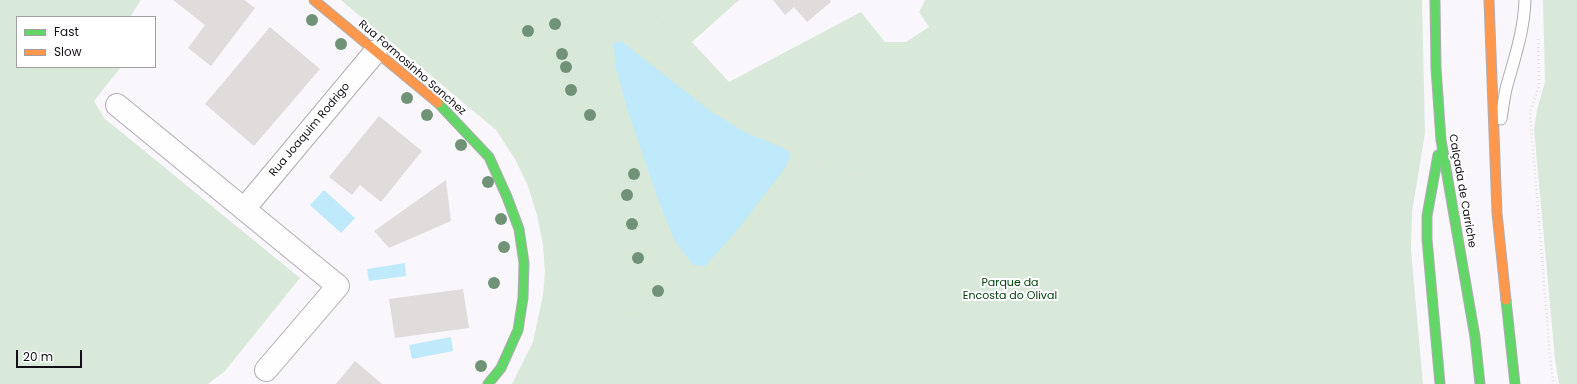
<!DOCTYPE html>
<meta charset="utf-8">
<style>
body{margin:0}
#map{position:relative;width:1577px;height:384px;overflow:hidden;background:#faf7fc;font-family:Poppins,sans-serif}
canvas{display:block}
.legend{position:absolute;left:16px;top:16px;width:140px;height:52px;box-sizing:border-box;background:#fff;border:1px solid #a19fa1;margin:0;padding:5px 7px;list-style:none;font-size:12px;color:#131015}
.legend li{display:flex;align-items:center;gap:8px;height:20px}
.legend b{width:20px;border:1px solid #a19fa1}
.scale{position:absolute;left:16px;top:350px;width:66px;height:18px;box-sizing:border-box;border:2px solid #131015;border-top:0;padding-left:5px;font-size:12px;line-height:14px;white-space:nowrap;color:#131015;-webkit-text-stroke:3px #fff;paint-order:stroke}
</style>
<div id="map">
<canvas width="1577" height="384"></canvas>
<ul class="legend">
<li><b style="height:5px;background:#63d668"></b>Fast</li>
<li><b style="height:5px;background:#ff974d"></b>Slow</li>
</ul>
<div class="scale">20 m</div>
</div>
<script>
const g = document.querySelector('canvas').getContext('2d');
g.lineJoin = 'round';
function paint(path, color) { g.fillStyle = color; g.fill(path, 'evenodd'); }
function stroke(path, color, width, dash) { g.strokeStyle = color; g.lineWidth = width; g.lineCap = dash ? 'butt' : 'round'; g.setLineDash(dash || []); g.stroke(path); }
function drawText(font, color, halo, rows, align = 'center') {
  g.font = font + ' Poppins,sans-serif'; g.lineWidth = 4; g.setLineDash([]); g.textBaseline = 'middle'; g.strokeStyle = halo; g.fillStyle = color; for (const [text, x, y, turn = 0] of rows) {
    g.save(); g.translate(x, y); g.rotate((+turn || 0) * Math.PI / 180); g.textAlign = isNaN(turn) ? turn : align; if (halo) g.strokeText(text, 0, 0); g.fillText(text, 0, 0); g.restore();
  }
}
paint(new Path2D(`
 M0,0H141L130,17H17V67H121L94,101L104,118L300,278L225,371L208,384H0Z
 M341,0H739L692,42L729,82L861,12L885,42H906L929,27L919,12L925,0H1422L1425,133L1412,212L1411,250L1423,384H512L533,342L543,295L545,273L543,245L537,215L528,186L515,159L496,130Z
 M1543,0H1577V384H1559L1555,359L1534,129L1537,110L1545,82Z`), '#d8e9d9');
paint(new Path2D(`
 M621,41L671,80L710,111L745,132L785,149L790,154V158L785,168L735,233L705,266L693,265L675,241L659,202L627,108L616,68L613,43Z
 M324,190L355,218L341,233L310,205Z
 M405,263L406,276L369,281L367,269Z
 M451,337L453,351L412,359L409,345Z`), '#beeafc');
paint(new Path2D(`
 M173,0H244L255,8L211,66L188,48L205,25Z
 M773,0H830L831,2L807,22L794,7L785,15Z
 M270,27L320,69L254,146L205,104Z
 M379,116L422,151L381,202L360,185L352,195L329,177Z
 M446,180L451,221L389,248L374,231Z
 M463,289L469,328L395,338L389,299Z
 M355,361L382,384H336Z`), '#e0dcdc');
const lane = new Path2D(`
 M1501,119C1503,107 1504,96 1507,85C1515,57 1524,30 1525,0`);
const street = new Path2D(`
 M117,105L338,286L266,370
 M244,209L376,51`);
const fast = new Path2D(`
 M1435,0L1436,68L1441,140L1475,337L1480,384
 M438,103L489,157L507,197L519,229L524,263L523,298L518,330L501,368L488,384
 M1438,155L1427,216V239L1440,384
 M1506,300L1515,384`);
const slow = new Path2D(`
 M314,0L438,103
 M1489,0L1497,213L1506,300`);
stroke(lane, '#afacb1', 13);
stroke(street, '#afacb1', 24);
stroke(fast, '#afacb1', 11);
stroke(slow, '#afacb1', 11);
stroke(new Path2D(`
 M437,0C463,22 485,16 512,0
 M635,0L665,24L716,81L724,87L782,116L812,148L819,159L815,170L695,308L687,321L669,361L655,384
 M939,0L964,74L978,94L1021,152L1064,196L1080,224L1087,242L1091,259V275L1082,326L1075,384
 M1538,39L1539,86L1530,112L1551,367L1554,384
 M817,166L918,189L955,191L965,185L966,177L961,170L956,167L918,189
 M566,298C571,315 572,321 590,325L668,315L688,318`), '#e1e0e2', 2.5, [1, 3]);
stroke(lane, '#fefeff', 11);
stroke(street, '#fefeff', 22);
stroke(fast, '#63d668', 9);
stroke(slow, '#ff974d', 9);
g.fillStyle = '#709377';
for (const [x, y] of [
 [312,20],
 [555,24],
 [528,31],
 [341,44],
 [562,54],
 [566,67],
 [571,90],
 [407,98],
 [427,115],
 [590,115],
 [461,145],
 [634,174],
 [488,182],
 [627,195],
 [501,219],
 [632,224],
 [504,247],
 [638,258],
 [494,283],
 [658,291],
 [481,366]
]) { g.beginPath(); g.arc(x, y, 6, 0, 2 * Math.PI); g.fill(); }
drawText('11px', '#131015', '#fff', [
 ["Rua Formosinho Sanchez",412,68,41],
 ["Rua Joaquim Rodrigo",310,130,-50],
 ["Calçada de Carriche",1462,191,80]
]);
drawText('11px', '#00410b', '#fff', [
 ["Parque da",1010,283],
 ["Encosta do Olival",1010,296]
]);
</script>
